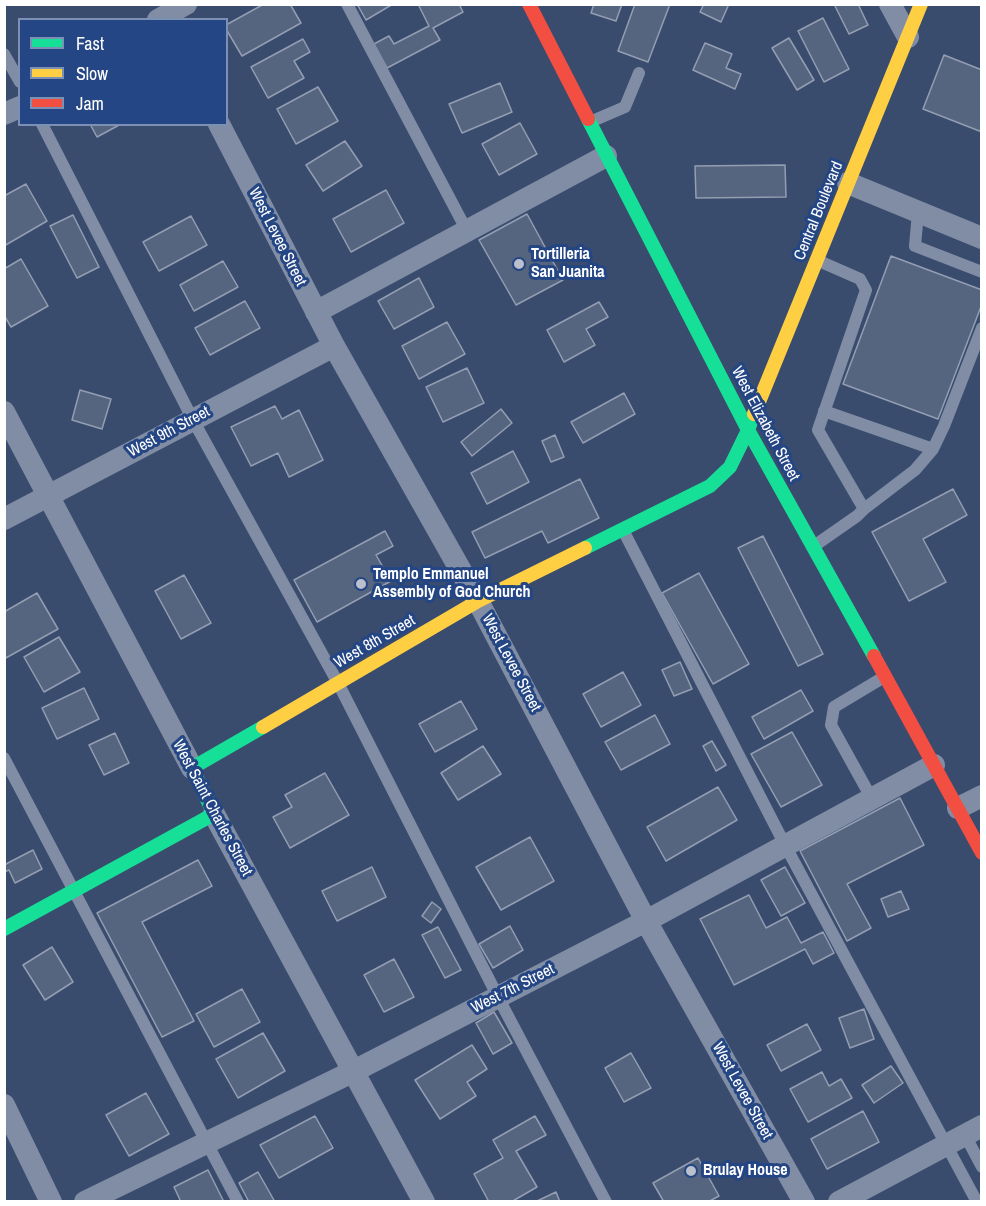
<!DOCTYPE html>
<style>
body{margin:0}
#map{position:relative;width:986px;height:1206px;overflow:hidden;background:#3a4c6e;font-family:"Archivo Narrow",sans-serif}
canvas{display:block}
.frame{position:absolute;inset:0;border:6px solid #fff;pointer-events:none}
.legend{position:absolute;left:18px;top:18px;width:210px;height:108px;box-sizing:border-box;background:#244684;border:2px solid #7c90b5;margin:0;padding:8px 10px;list-style:none;font-size:18px;color:#fff}
.legend li{display:flex;align-items:center;gap:12px;height:30px}
.legend b{width:30px;border:2px solid #7c90b5}
</style>
<div id="map">
<canvas width="986" height="1206"></canvas>
<div class="frame"></div>
<ul class="legend">
<li><b style="height:8px;background:#16e098"></b>Fast</li>
<li><b style="height:8px;background:#ffcf43"></b>Slow</li>
<li><b style="height:8px;background:#f24e42"></b>Jam</li>
</ul>
</div>
<script>
const g = document.querySelector('canvas').getContext('2d');
g.lineJoin = 'round';
function paint(path, color) { g.fillStyle = color; g.fill(path, 'evenodd'); }
function stroke(path, color, width, dash) { g.strokeStyle = color; g.lineWidth = width; g.lineCap = dash ? 'butt' : 'round'; g.setLineDash(dash || []); g.stroke(path); }
function drawText(font, color, halo, rows, align = 'center') {
  g.font = font + ' "Archivo Narrow",sans-serif'; g.lineWidth = 6; g.setLineDash([]); g.textBaseline = 'middle'; g.strokeStyle = halo; g.fillStyle = color; for (const [text, x, y, turn = 0] of rows) {
    g.save(); g.translate(x, y); g.rotate((+turn || 0) * Math.PI / 180); g.textAlign = isNaN(turn) ? turn : align; if (halo) g.strokeText(text, 0, 0); g.fillText(text, 0, 0); g.restore();
  }
}
const building = new Path2D(`
 M264,4H290L301,23L242,56L226,29V25Z
 M357,4H393L366,20Z
 M418,4H459L463,12L433,28L440,40L387,68L374,44L389,36L394,44L429,26Z
 M594,4H622L616,21L591,13Z
 M635,4H670L648,62L618,51Z
 M704,4H729L721,22L700,12Z
 M834,4H858L868,25L849,34Z
 M823,18L849,69L824,82L798,31Z
 M789,38L814,80L797,90L772,48Z
 M303,39L310,52L294,61L304,78L268,98L251,67Z
 M705,43L732,54L726,68L741,74L735,89L693,70Z
 M944,55L982,70V132L923,109Z
 M500,83L512,112L462,133L449,104Z
 M318,87L338,121L296,144L277,109Z
 M520,123L537,154L499,175L482,144Z
 M90,124H121L97,137Z
 M345,141L362,166L323,191L306,165Z
 M785,165L786,197L696,198L695,166Z
 M26,184L47,221L4,246V196Z
 M386,190L404,223L351,252L333,219Z
 M527,214L563,280L516,305L479,240Z
 M73,215L99,267L77,278L50,226Z
 M191,216L207,245L159,271L143,242Z
 M891,256L982,290V304L938,419L843,384Z
 M21,259L48,306L11,327L4,315V269Z
 M223,261L238,287L194,311L180,285Z
 M419,278L434,307L394,329L378,301Z
 M245,301L260,328L210,355L195,328Z
 M599,302L608,317L586,329L595,345L564,362L547,330Z
 M447,322L465,354L419,379L402,346Z
 M467,368L484,403L443,422L426,387Z
 M80,390L111,399L102,429L72,420Z
 M624,393L635,414L583,443L571,422Z
 M275,406L282,419L299,410L323,460L289,477L278,453L251,466L231,427Z
 M501,409L512,423L472,456L461,442Z
 M555,435L564,457L551,462L542,441Z
 M513,451L529,482L487,504L471,473Z
 M580,479L599,518L548,543L542,531L485,558L472,532Z
 M953,489L967,515L923,539L946,582L909,601L872,532Z
 M385,531L393,546L376,555L391,581L317,622L294,580Z
 M763,536L823,654L798,666L738,548Z
 M699,573L749,664L713,684L662,593Z
 M184,575L211,623L181,639L155,591Z
 M37,593L58,629L4,659V612Z
 M59,637L80,672L44,692L24,657Z
 M680,662L692,689L674,696L662,670Z
 M623,672L641,705L601,727L583,694Z
 M84,688L99,719L57,739L42,708Z
 M801,690L813,711L764,739L752,717Z
 M461,701L477,729L435,752L419,724Z
 M655,715L670,744L621,770L605,742Z
 M792,732L822,785L781,807L751,754Z
 M115,733L129,763L104,775L89,745Z
 M712,741L726,765L716,771L703,746Z
 M483,746L501,774L458,800L441,773Z
 M325,773L349,815L290,848L273,817L292,807L285,795Z
 M718,787L737,820L666,861L647,827Z
 M900,798L924,845L847,884L871,928L847,941L800,851Z
 M530,837L554,881L501,910L476,867Z
 M33,850L42,869L15,883L9,870L4,872V865Z
 M198,860L212,886L142,922L194,1021L162,1037L97,913Z
 M372,867L386,897L337,921L322,891Z
 M785,867L805,903L781,916L761,880Z
 M901,891L909,909L888,917L881,899Z
 M749,895L766,928L787,917L801,943L823,932L834,953L813,964L805,949L734,985L700,919Z
 M432,902L441,909L431,923L422,916Z
 M510,926L523,950L493,968L479,944Z
 M438,927L461,970L445,978L422,935Z
 M52,947L73,982L45,1000L23,965Z
 M394,959L414,997L384,1012L364,975Z
 M242,989L260,1022L214,1047L196,1014Z
 M864,1009L874,1039L850,1048L839,1018Z
 M494,1012L512,1043L493,1054L476,1023Z
 M807,1024L821,1050L781,1071L767,1045Z
 M263,1033L285,1071L238,1098L216,1059Z
 M472,1045L487,1069L467,1082L476,1096L440,1119L415,1080Z
 M631,1053L651,1088L624,1102L605,1068Z
 M891,1066L903,1083L874,1103L862,1085Z
 M822,1072L829,1086L841,1079L852,1098L808,1122L790,1089Z
 M146,1093L169,1134L129,1156L106,1115Z
 M863,1111L879,1142L827,1169L811,1139Z
 M315,1116L333,1148L279,1178L260,1145Z
 M535,1116L546,1135L516,1151L537,1187L511,1202H489L474,1174L503,1158L493,1140Z
 M698,1158L719,1196L708,1202H664L653,1183Z
 M208,1170L224,1202H181L174,1187Z
 M258,1172L275,1202H249L239,1183Z
 M556,1192L560,1202H535Z`);
paint(building, '#55647f');
stroke(building, '#949eb2', 1.5);
stroke(new Path2D(`
 M347,4L467,231
 M4,54L20,82
 M590,122L625,107L639,73
 M42,124L193,420L338,683L498,997L606,1202
 M918,212L915,246L982,272
 M819,261L860,279L866,290L818,430L864,509L915,470L933,449L944,426L982,328
 M824,411L933,449
 M623,530L785,845L977,1202
 M814,546L857,516L864,509
 M4,758L74,891L238,1202
 M872,799L831,725L834,707L884,677
 M965,1135L982,1167`), '#808da4', 12);
stroke(new Path2D(`
 M890,4L908,37
 M158,20L186,4
 M4,114L20,107
 M219,124L334,346L478,601L646,921L804,1202
 M848,183L982,238
 M316,312L606,156
 M4,412L192,768
 M4,519L334,346
 M958,808L982,796
 M214,814L424,1202
 M4,1105L51,1202
 M85,1202L354,1071L646,921L934,765
 M839,1202L982,1126`), '#808da4', 22);
stroke(new Path2D(`
 M754,414L748,430L874,656
 M585,548L710,486L730,467L748,430L588,119
 M4,929L214,814L192,768L263,727`), '#16e098', 14);
stroke(new Path2D(`
 M754,414L921,4
 M263,727L478,601L585,548`), '#ffcf43', 14);
stroke(new Path2D(`
 M529,4L588,119
 M874,656L982,853`), '#f24e42', 14);
for (const [x, y, r, color] of [
 [519,264,6,"#bac0cc"],
 [361,584,6,"#bac0cc"],
 [691,1171,6,"#bac0cc"]
]) { const dot = new Path2D(); dot.arc(x, y, r, 0, 2 * Math.PI); g.fillStyle = color; g.fill(dot); stroke(dot, '#244684', 2); }
drawText('16px', '#fff', '#244684', [
 ["Central Boulevard",819,211,-68],
 ["West Levee Street",277,237,63],
 ["West Elizabeth Street",765,424,62],
 ["West 9th Street",169,432,-28],
 ["West 8th Street",375,642,-30],
 ["West Levee Street",511,663,62],
 ["West Saint Charles Street",212,808,62],
 ["West 7th Street",513,989,-27],
 ["West Levee Street",742,1091,61]
]);
drawText('bold 16px', '#fff', '#244684', [
 ["Tortilleria",531,255],
 ["San Juanita",531,273],
 ["Templo Emmanuel",373,575],
 ["Assembly of God Church",373,593],
 ["Brulay House",703,1171]
], 'left');
</script>
